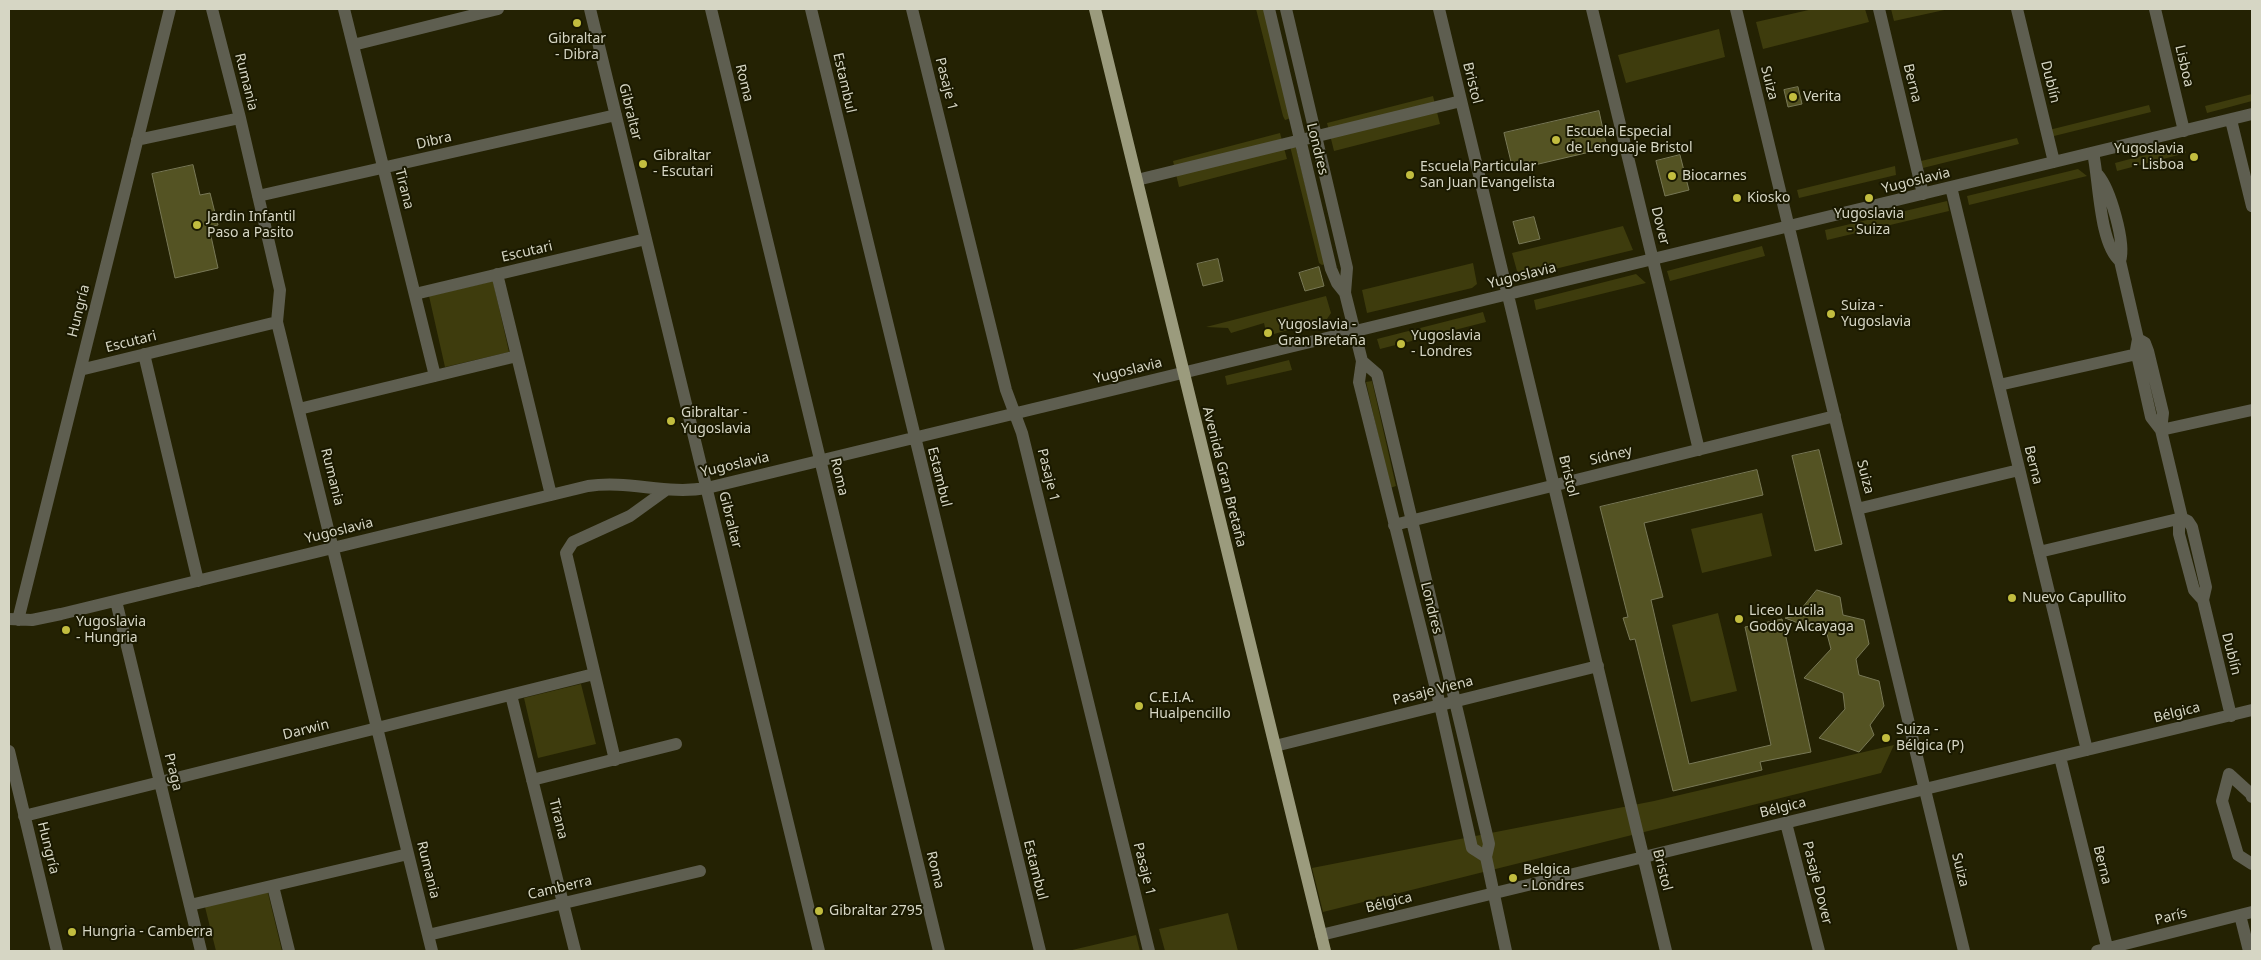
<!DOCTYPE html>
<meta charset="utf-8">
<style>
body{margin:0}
#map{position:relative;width:2261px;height:960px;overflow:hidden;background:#242203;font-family:"Noto Sans",sans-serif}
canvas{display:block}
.frame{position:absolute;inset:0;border:10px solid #d6d6c4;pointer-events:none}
</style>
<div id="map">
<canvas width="2261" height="960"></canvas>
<div class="frame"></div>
</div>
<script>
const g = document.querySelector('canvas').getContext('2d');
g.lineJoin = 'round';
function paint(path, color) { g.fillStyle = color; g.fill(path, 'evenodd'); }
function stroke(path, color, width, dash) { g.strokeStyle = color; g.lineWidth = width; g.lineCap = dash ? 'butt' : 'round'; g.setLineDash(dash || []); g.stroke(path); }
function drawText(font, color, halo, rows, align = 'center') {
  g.font = font + ' "Noto Sans",sans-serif'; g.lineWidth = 4; g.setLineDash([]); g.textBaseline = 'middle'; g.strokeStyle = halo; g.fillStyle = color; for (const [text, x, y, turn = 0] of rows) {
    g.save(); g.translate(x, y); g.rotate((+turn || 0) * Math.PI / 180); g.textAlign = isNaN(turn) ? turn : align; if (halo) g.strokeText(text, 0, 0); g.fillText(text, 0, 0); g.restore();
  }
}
paint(new Path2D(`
 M1256,9H1264L1291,118L1285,120L1283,116Z
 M1813,9H1865L1869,22L1763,49L1756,22Z
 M1891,9H1949L1894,21Z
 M1719,29L1725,57L1626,83L1618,55Z
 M2252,94V101L2207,113L2205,106Z
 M1433,96L1440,124L1334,151L1327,123Z
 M2149,105L2151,112L2050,137L2049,130Z
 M1280,133L1287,159L1179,187L1173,161Z
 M2017,138L2019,144L1923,168L1921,161Z
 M1294,140L1325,264L1322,265L1319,263L1290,146Z
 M2183,145L2186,153L2117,171L2115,163Z
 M1895,166L1896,175L1799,198L1797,190Z
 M2078,169L2087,176L1969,205L1967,196Z
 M1947,201L1949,211L1827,240L1825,230Z
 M1623,226L1633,250L1526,276L1517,271L1512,253Z
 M1762,246L1765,256L1670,281L1667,271Z
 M1473,263L1477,284L1472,288L1367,313L1362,290Z
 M1636,274L1646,283L1536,310L1534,300Z
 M493,281L509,352L445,367L429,296Z
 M1326,296L1331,313L1327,319L1267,336L1264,323L1231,333L1228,328L1206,327Z
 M1483,312L1486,322L1380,349L1377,339Z
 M1289,360L1292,370L1227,385L1225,376Z
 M1372,381L1396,486L1390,488L1366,382Z
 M1762,513L1772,556L1702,573L1691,529Z
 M1718,613L1737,691L1691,702L1672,625Z
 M581,684L596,744L538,758L524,698Z
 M1894,745L1881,773L1323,912L1312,868L1654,801Z
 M267,889L282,951H216L204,903Z
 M1228,913L1238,951H1165L1159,929Z
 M1136,935L1140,951H1068Z`), '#3e3c0d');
const building = new Path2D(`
 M1798,87L1802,104L1788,107L1784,90Z
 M1599,111L1607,148L1513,170L1504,133Z
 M1680,155L1689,190L1665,196L1656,161Z
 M193,165L200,195L210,193L218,225L209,227L218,268L175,278L152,174Z
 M1534,217L1540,239L1519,244L1513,222Z
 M1218,259L1223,281L1203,286L1197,264Z
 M1319,267L1324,286L1305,291L1299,273Z
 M1819,450L1842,544L1815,551L1792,456Z
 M1757,470L1763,495L1644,523L1663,597L1651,600L1689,764L1771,745L1745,627L1782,619L1811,752L1760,762L1762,770L1673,791L1635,639L1630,640L1623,618L1628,617L1600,507Z
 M1817,590L1840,597L1843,615L1864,620L1869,644L1856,659L1859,675L1879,681L1884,706L1870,725L1874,735L1859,752L1819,738L1845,709L1843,693L1804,678L1831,649L1827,634L1785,618L1805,614L1804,606Z`);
paint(building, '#545323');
stroke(building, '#787856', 1);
stroke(new Path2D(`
 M212,9L240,118L280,290L277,322L432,951
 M344,9L435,376
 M590,9L819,951
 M711,9L939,951
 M811,9L1040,951
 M912,9L1006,390L1022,433L1149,951
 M1269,9L1331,269L1337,283L1345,293L1362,361L1359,382L1440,705L1472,848L1486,857
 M1286,9L1347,268L1345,293
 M1439,9L1666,951
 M1592,9L1699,450
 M1736,9L1964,951
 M1879,9L1923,194
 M2017,9L2054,162
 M2155,9L2184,131
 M353,45L498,9
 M2231,120L2252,206
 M137,140L240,118
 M2093,153C2099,178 2099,244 2120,261
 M2098,175C2110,189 2126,243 2120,261L2138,339L2136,350L2151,417L2161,430
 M1137,180L1461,101
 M1951,187L2087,750
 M258,196L616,115
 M497,274L551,495
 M415,294L646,239
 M2138,339L2145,343L2148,351L2163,413L2161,430L2182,518L2179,526V534L2194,590L2203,600
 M144,354L198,581
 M1362,361L1377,374L1489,844L1486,857L1506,951
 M80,370L277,322
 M1999,385L2137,354
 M299,409L517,356
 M2161,430L2252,410
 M1857,509L2019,470
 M2182,518L2188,521L2192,527L2206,587L2203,600L2231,716
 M1394,525L1835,416
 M2039,552L2182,518
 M116,601L201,951
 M9,619L32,620L61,614L588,486C630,480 665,495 707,488L2252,114
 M18,620L170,9
 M511,695L575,951
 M1275,746L1598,666
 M9,751L57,951
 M2060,757L2108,951
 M615,760L566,553L573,542L630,516L666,490
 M532,780L676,744
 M2252,797L2251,794L2229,774L2222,801L2238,855L2252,864
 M24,816L594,674
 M1786,823L1819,951
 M273,886L289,951
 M190,905L408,854
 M2240,915L2249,951
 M428,935L700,871
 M1321,935L2252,710
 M2097,951L2252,912`), '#5e5e50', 12);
stroke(new Path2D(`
 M1095,9L1325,951`), '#9b9b7d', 12);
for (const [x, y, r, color] of [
 [577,23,5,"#c2bd3f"],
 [1793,97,5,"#c2bd3f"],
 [1556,140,5,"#c2bd3f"],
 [2194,157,5,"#c2bd3f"],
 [643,164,5,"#c2bd3f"],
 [1410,175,5,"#c2bd3f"],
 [1672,176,5,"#c2bd3f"],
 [1737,198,5,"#c2bd3f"],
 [1869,198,5,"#c2bd3f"],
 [197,225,5,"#c2bd3f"],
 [1831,314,5,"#c2bd3f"],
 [1268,333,5,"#c2bd3f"],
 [1401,344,5,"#c2bd3f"],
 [671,421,5,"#c2bd3f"],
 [2012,598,5,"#c2bd3f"],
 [1739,619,5,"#c2bd3f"],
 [66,630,5,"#c2bd3f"],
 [1139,706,5,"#c2bd3f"],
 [1886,738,5,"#c2bd3f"],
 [1513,878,5,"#c2bd3f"],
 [819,911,5,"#c2bd3f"],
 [72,932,5,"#c2bd3f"]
]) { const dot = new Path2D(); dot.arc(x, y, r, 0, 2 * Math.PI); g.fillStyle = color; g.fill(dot); stroke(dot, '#1a1900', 2); }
drawText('14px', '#d6d6c4', '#1a1900', [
 ["Gibraltar",577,39,"center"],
 ["- Dibra",577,55,"center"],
 ["Verita",1803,97],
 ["Escuela Especial",1566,132],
 ["de Lenguaje Bristol",1566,148],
 ["Yugoslavia",2184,149,"right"],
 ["- Lisboa",2184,165,"right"],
 ["Gibraltar",653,156],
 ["- Escutari",653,172],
 ["Escuela Particular",1420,167],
 ["San Juan Evangelista",1420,183],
 ["Biocarnes",1682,176],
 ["Kiosko",1747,198],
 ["Yugoslavia",1869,214,"center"],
 ["- Suiza",1869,230,"center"],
 ["Jardin Infantil",207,217],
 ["Paso a Pasito",207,233],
 ["Suiza -",1841,306],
 ["Yugoslavia",1841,322],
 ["Yugoslavia -",1278,325],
 ["Gran Bretaña",1278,341],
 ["Yugoslavia",1411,336],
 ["- Londres",1411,352],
 ["Gibraltar -",681,413],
 ["Yugoslavia",681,429],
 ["Nuevo Capullito",2022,598],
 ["Liceo Lucila",1749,611],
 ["Godoy Alcayaga",1749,627],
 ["Yugoslavia",76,622],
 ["- Hungria",76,638],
 ["C.E.I.A.",1149,698],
 ["Hualpencillo",1149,714],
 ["Suiza -",1896,730],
 ["Bélgica (P)",1896,746],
 ["Belgica",1523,870],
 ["- Londres",1523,886],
 ["Gibraltar 2795",829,911],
 ["Hungria - Camberra",82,932]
], 'left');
drawText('14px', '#d6d6c4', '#1a1900', [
 ["Lisboa",2184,66,77],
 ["Rumania",246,82,76],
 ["Dublín",2050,82,76],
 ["Roma",744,83,76],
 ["Estambul",844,83,77],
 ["Bristol",1472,83,76],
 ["Suiza",1769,83,76],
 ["Berna",1912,83,76],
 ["Pasaje 1",946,84,76],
 ["Gibraltar",630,112,76],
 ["Dibra",434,141,-13],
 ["Londres",1317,149,76],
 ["Yugoslavia",1916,181,-14],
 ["Tirana",404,189,76],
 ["Dover",1660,226,76],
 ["Escutari",527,252,-13],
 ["Yugoslavia",1522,276,-14],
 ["Hungría",79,311,-76],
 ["Escutari",131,342,-14],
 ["Yugoslavia",1128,371,-14],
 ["Sídney",1611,456,-14],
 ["Yugoslavia",735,465,-13],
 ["Berna",2033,465,76],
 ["Pasaje 1",1048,475,76],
 ["Bristol",1568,476,76],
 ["Rumania",332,477,76],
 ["Roma",839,477,77],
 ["Estambul",939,477,76],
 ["Avenida Gran Bretaña",1224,477,76],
 ["Suiza",1865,477,76],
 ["Gibraltar",730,520,76],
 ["Yugoslavia",339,531,-14],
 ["Londres",1431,608,76],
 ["Dublín",2231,654,76],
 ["Pasaje Viena",1433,691,-14],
 ["Bélgica",2177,713,-14],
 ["Darwin",306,730,-14],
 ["Praga",173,772,76],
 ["Bélgica",1783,808,-14],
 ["Tirana",558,819,76],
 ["Hungría",48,848,76],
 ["Berna",2102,865,76],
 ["Pasaje 1",1144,869,76],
 ["Rumania",428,870,76],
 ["Roma",935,870,76],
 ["Estambul",1035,870,76],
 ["Bristol",1662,870,76],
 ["Suiza",1960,870,76],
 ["Pasaje Dover",1817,883,76],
 ["Camberra",560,888,-13],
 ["Bélgica",1389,903,-14],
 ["París",2171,917,-14]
]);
</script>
